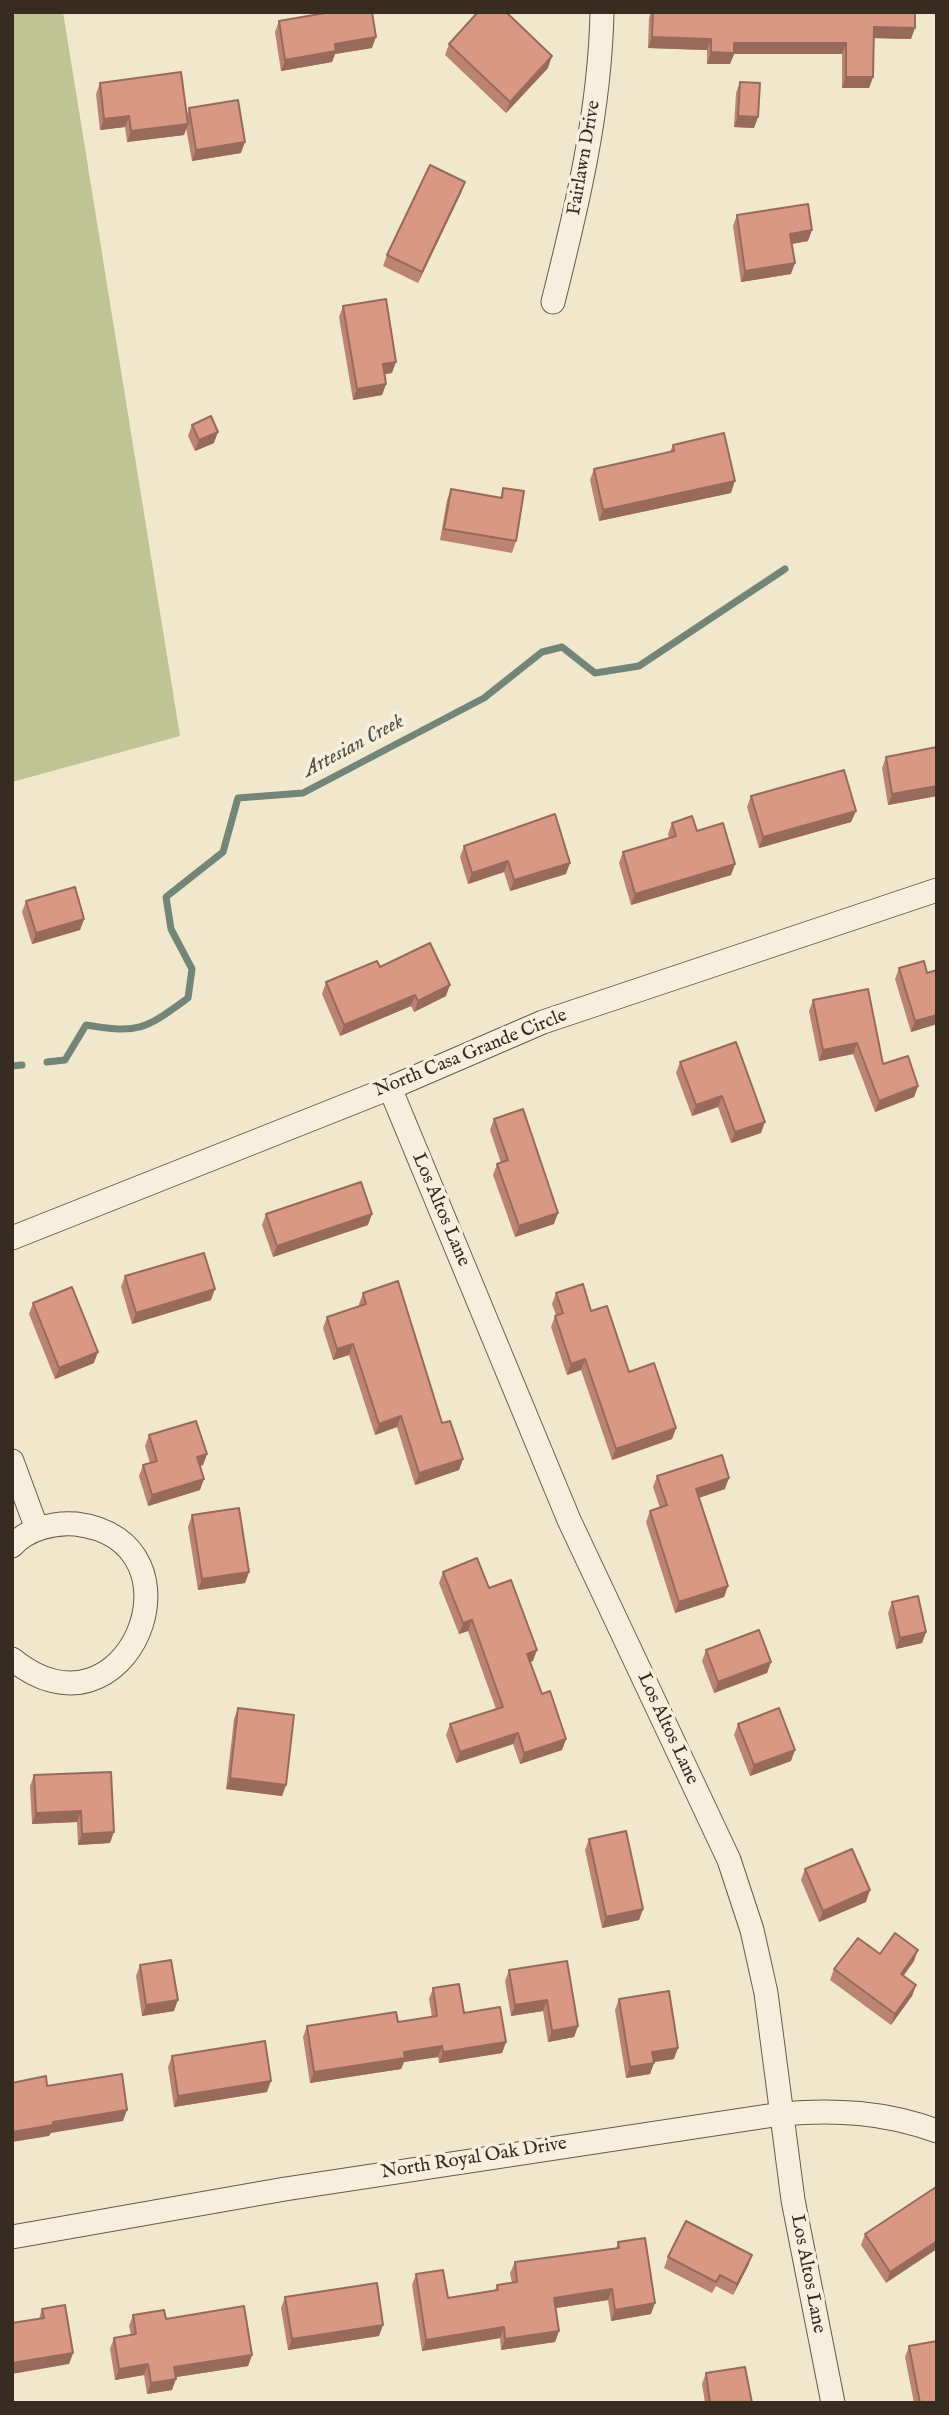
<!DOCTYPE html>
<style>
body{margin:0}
#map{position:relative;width:949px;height:2415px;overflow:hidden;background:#f1e7cc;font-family:"IM FELL English",serif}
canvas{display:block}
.frame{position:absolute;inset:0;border:14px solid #382c20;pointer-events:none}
</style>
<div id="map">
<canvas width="949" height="2415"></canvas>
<div class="frame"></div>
</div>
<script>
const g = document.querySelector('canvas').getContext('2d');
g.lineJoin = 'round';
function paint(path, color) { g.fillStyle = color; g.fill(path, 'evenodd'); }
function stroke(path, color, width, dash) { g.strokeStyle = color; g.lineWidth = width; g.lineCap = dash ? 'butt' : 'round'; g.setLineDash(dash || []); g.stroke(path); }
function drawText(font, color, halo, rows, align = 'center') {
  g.font = font + ' "IM FELL English",serif'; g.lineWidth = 7; g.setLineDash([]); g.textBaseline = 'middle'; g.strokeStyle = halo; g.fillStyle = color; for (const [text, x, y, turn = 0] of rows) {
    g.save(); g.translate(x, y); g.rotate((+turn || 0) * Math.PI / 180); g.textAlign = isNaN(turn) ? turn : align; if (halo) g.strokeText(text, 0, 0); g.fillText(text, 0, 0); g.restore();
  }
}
paint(new Path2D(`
 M12,12H63L180,736L12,782Z`), '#bfc494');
stroke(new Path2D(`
 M47,1062L65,1060L86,1025C140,1034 145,1029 188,998L192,969L171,929L166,897L223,852L238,798L303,793L484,698L542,652L562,647L595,673L639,666L785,569
 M12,1066L22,1065`), '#738579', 7);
const street = new Path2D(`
 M553,302C577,207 600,111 602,12
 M390,1088L569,1520L729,1860L752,1930L766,1993L793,2200L833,2403
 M12,1238L390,1088L543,1022L937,890
 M12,1461L37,1529
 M12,1546C27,1529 54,1522 76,1524C212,1541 127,1753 12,1659
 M12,2237L285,2189L781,2114C835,2109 885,2112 937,2131`);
stroke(street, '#665b4b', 25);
stroke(street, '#f6efde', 23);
paint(new Path2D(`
 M651,12H915L911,39L874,38L873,77L869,88H842V54H734L730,64H707V50L648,48L649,18Z
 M279,21L372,48L335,54L332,62L281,71L275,32Z
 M449,44L548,68L506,113L445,55Z
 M740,82L758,117L754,128L734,127L736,93Z
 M100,83L187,115L189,108L241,153L192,161L186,128L184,135L127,142L125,127L100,130L96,94Z
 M465,182L461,193L418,283L383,266L387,255Z
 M737,215L808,241L792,244L791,274L741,282L733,226Z
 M343,306L392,373L385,374L386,384L382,395L353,400L339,317Z
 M192,425L214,443L195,451L188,436Z
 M673,445L731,493L599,521L590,480L594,469L670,452Z
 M503,488L516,541L512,553L440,540L447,500L451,489L500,498Z
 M937,747V796L888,805L882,768L886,757Z
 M751,796L856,811L851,822L759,848L747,807Z
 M672,823L697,831L735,864L731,875L631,905L619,863L623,852L669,838L668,834Z
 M464,846L566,874L510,891L504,872L468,884L460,857Z
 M26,901L84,919L80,930L32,944L22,912Z
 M899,968L927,973L937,970V1024L911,1032L895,979Z
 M326,982L446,996L414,1012L411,1006L340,1036L322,994Z
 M813,1000L883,1064L918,1086L914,1097L875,1112L853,1054L819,1061L809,1011Z
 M736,1042L761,1133L731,1143L718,1107L692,1116L676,1073L680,1062Z
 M494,1119L554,1224L515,1237L493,1175L497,1164L501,1163L490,1130Z
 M266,1214L368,1225L273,1257L262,1225Z
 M125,1276L211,1300L132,1324L121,1287Z
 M363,1293L442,1423L463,1459L459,1470L415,1485L397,1427L375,1435L349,1355L333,1360L323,1328L327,1317L359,1306V1304Z
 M556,1293L591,1311L629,1372L676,1428L672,1439L612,1460L581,1370L567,1375L551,1327L555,1316L556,1315L552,1304Z
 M33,1303L94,1363L55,1379L29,1314Z
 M149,1435L207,1454L203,1465L200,1466V1490L148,1506L139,1476L143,1465L150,1463L145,1446Z
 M657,1476L725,1489L699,1498L728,1586L724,1597L675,1613L646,1522L650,1511L660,1508L653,1487Z
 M192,1515L249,1572L245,1583L198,1590L188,1527Z
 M443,1572L489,1588L533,1661L530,1662L542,1694L566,1739L562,1750L520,1764L513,1744L456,1763L446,1735L450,1724L496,1709L468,1631L459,1634L439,1583Z
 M892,1602L926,1632L922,1643L896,1649L888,1613Z
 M706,1650L771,1662L767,1673L714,1693L702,1661Z
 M238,1708L286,1785L282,1796L226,1789L234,1719Z
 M738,1724L791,1761L750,1776L734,1735Z
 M111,1772L110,1843L78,1845L77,1822L32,1824L30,1786L34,1775Z
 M589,1839L643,1909L639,1920L602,1928L585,1850Z
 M805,1869L866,1902L819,1922L801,1880Z
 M880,1954L914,1961L903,1976L916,1985L912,1996L891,2025L830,1980L834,1969Z
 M140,1965L174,2011L142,2016L136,1976Z
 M509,1970L578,2026L574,2037L548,2042L543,2011L511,2016L505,1981Z
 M433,1988L506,2042L502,2053L439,2063L438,2057L404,2062L401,2069L310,2083L303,2037L307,2026L398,2022L432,2017L429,1999Z
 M619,1999L674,2059L654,2062L650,2074L626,2078L615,2010Z
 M172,2056L267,2092L174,2107L168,2067Z
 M936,2187L886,2283L861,2245L865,2234Z
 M618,2242L651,2314L611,2321L608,2300L555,2308L559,2331L555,2342L501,2350L500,2338L422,2351L412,2285L416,2274L448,2298L495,2290L497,2285L512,2283L510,2273L515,2262L616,2249Z
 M752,2255L748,2266L733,2295L716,2286L712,2293L664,2268L668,2257Z
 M285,2297L379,2336L288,2350L281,2308Z
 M42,2309L73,2353L69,2364L39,2319Z
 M133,2315L166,2319L252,2355L248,2366L176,2377L172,2390L147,2394L144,2375L115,2380L110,2349L114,2338L131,2335L129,2326Z
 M909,2346L937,2403H914L905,2357Z
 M706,2373L752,2403H705L702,2384Z`), '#bb8371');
paint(new Path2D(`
 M874,27L915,28L911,39L870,38Z
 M376,37L372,48L335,54L332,62L281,71L285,60L335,44Z
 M652,37L711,39L707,50L648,48Z
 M734,43H846L842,54H734L730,64H707L711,52Z
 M552,56L548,68L506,113L510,102Z
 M846,77H873L869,88H842Z
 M129,116L125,127L100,130L104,119Z
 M738,116L758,117L754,128L734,127Z
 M188,124L184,135L127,142L131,131Z
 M245,142L241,153L192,161L196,150Z
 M465,182L461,193L418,283L422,272Z
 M812,230L808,241L786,245L790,234Z
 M795,263L791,274L741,282L745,271Z
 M396,362L392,373L379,375L383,364Z
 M386,384L382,395L353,400L357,389Z
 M218,432L214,443L195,451L199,440Z
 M735,481L731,493L599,521L603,510Z
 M937,786V796L888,805L892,794Z
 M856,811L851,822L759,848L763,837Z
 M508,861L504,872L468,884L472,873Z
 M570,863L566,874L510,891L514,880Z
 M735,864L731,875L631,905L635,894Z
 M84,919L80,930L32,944L36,933Z
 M450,985L446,996L414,1012L418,1001Z
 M415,995L411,1006L340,1036L344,1025Z
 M937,1015V1024L911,1032L915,1021Z
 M857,1043L853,1054L819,1061L823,1050Z
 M918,1086L914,1097L875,1112L879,1101Z
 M722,1096L718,1107L692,1116L696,1105Z
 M765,1122L761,1133L731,1143L735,1132Z
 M558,1213L554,1224L515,1237L519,1226Z
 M372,1214L368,1225L273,1257L277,1246Z
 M215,1289L211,1300L132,1324L136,1313Z
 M353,1344L349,1355L333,1360L337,1349Z
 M98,1352L94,1363L55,1379L59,1368Z
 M585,1359L581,1370L567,1375L571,1364Z
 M401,1416L397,1427L375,1435L379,1424Z
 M676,1428L672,1439L612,1460L616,1449Z
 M207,1454L203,1465L193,1468L197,1457Z
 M463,1459L459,1470L415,1485L419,1473Z
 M729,1478L725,1489L692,1500L696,1489Z
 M204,1479L200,1490L148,1506L152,1495Z
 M249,1572L245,1583L198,1590L202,1579Z
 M728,1586L724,1597L675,1613L679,1602Z
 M472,1620L468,1631L459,1634L463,1623Z
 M926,1632L922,1643L896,1649L900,1638Z
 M537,1650L533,1661L523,1665L527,1654Z
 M771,1662L767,1673L714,1693L718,1682Z
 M518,1733L513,1744L456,1763L460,1752Z
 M566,1739L562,1750L520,1764L524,1753Z
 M795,1750L791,1761L750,1776L754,1765Z
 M230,1778L286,1785L282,1796L226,1789Z
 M81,1811L77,1822L32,1824L36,1813Z
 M114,1832L110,1843L78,1845L82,1834Z
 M870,1890L866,1902L819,1922L823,1911Z
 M643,1909L639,1920L602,1928L606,1917Z
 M918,1950L914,1961L897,1985L901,1974Z
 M916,1985L912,1996L891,2025L895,2014Z
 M178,2000L174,2011L142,2016L146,2005Z
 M547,2000L543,2011L511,2016L515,2005Z
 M578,2026L574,2037L548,2042L552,2031Z
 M506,2042L502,2053L439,2063L443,2052Z
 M442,2046L438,2057L404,2062L401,2069L310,2083L314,2072L404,2052Z
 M678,2048L674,2059L648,2063L652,2052Z
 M654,2063L650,2074L626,2078L630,2067Z
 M271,2081L267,2092L174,2107L178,2096Z
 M127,2110L123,2121L51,2133L49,2136L12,2142V2132L53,2122Z
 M937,2241V2249L886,2283L890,2272Z
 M752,2255L748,2266L733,2295L737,2284Z
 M612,2289L608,2300L550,2309L554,2298Z
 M655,2303L651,2314L611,2321L615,2310Z
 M383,2325L379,2336L288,2350L292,2339Z
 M504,2327L500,2338L422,2351L426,2340Z
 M559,2331L555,2342L501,2350L505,2339Z
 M73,2353L69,2364L12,2374V2363Z
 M252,2355L248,2366L170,2378L174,2367Z
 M148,2364L144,2375L115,2380L119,2369Z
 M176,2379L172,2390L147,2394L151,2383Z`), '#986a5c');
const building = new Path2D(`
 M331,12H372L376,37L335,44L336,51L285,60L279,21Z
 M478,12H506L552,56L510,102L449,44Z
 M653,12H915V28L874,27L873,77H846V43H734V53L711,52V39L652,37Z
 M181,72L188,124L131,131L129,116L104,119L100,83Z
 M740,82L760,83L758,117L738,116Z
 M238,100L245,142L196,150L189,108Z
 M430,165L465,182L422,272L387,255Z
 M808,204L812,230L790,234L795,263L745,271L737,215Z
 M386,299L396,362L383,364L386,384L357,389L343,306Z
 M211,416L218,432L199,440L192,425Z
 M724,433L735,481L603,510L594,469L674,451L673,445Z
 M503,488L524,491L516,541L444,529L451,489L502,498Z
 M937,747V786L892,794L886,757Z
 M844,770L856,811L763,837L751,796Z
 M555,814L570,863L514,880L508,861L472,873L464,846Z
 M692,816L697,831L723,823L735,864L635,894L623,852L676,836L672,823Z
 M75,887L84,919L36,933L26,901Z
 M430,943L450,985L418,1001L415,995L344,1025L326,982L377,961L380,967Z
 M924,961L927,973L937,970V1015L915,1021L899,968Z
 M868,989L883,1064L908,1056L918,1086L879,1101L857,1043L823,1050L813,1000Z
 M736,1042L765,1122L735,1132L722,1096L696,1105L680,1062Z
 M523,1109L558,1213L519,1226L497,1164L508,1160L494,1119Z
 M361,1182L372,1214L277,1246L266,1214Z
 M204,1253L215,1289L136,1313L125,1276Z
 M398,1281L442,1423L450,1421L463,1459L419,1473L401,1416L379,1424L353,1344L337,1349L327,1317L366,1304L363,1293Z
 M583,1284L591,1311L607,1306L629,1372L654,1363L676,1428L616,1449L585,1359L571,1364L555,1316L563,1313L556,1293Z
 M72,1287L98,1352L59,1368L33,1303Z
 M196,1421L207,1454L197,1457L204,1479L152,1495L143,1465L157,1461L149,1435Z
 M722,1455L729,1478L696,1489L728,1586L679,1602L650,1511L667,1505L657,1476Z
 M239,1508L249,1572L202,1579L192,1515Z
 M477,1558L489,1588L511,1580L537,1650L527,1654L542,1694L550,1691L566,1739L524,1753L518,1733L460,1752L450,1724L503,1707L472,1620L463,1623L443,1572Z
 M918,1596L926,1632L900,1638L892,1602Z
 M759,1630L771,1662L718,1682L706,1650Z
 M238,1708L294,1715L286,1785L230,1778Z
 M779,1708L795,1750L754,1765L738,1724Z
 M111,1772L114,1832L82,1834L81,1811L36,1813L34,1775Z
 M626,1831L643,1909L606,1917L589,1839Z
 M852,1849L870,1890L823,1911L805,1869Z
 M895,1933L918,1950L901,1974L916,1985L895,2014L834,1969L858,1938L880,1954Z
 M171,1960L178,2000L146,2005L140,1965Z
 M567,1961L578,2026L552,2031L547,2000L515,2005L509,1970Z
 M459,1984L464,2013L500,2007L506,2042L443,2052L442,2046L404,2052L405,2058L314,2072L307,2026L396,2012L398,2022L437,2016L433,1988Z
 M669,1991L678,2048L652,2052L654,2063L630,2067L619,1999Z
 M265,2041L271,2081L178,2096L172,2056Z
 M122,2074L127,2110L53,2122V2125L12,2132V2083L46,2076L47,2086Z
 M936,2187L937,2189V2241L890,2272L865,2234Z
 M686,2221L752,2255L737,2284L720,2275L716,2282L668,2257Z
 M645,2238L655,2303L615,2310L612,2289L554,2298L559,2331L505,2339L504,2327L426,2340L416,2274L443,2270L448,2298L498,2290L497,2285L517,2282L515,2262L619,2248L618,2242Z
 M377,2283L383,2325L292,2339L285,2297Z
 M65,2305L73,2353L12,2363V2323L44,2318L42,2309Z
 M244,2306L252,2355L174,2367L176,2379L151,2383L148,2364L119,2369L114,2338L136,2334L133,2315L164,2310L166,2319Z
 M937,2341V2403H920L909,2346Z
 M745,2367L752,2403H710L706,2373Z`);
paint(building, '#d99883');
stroke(building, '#986a5c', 2);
drawText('19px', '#382c20', '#f6efde', [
 ["Fairlawn Drive",585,158,-80],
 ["North Casa Grande Circle",471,1054,-22],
 ["Los Altos Lane",440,1210,67],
 ["Los Altos Lane",667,1729,65],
 ["North Royal Oak Drive",474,2159,-9],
 ["Los Altos Lane",807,2274,79]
]);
drawText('italic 21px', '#515145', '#f6efde', [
 ["Artesian Creek",354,747,-28]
]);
</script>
